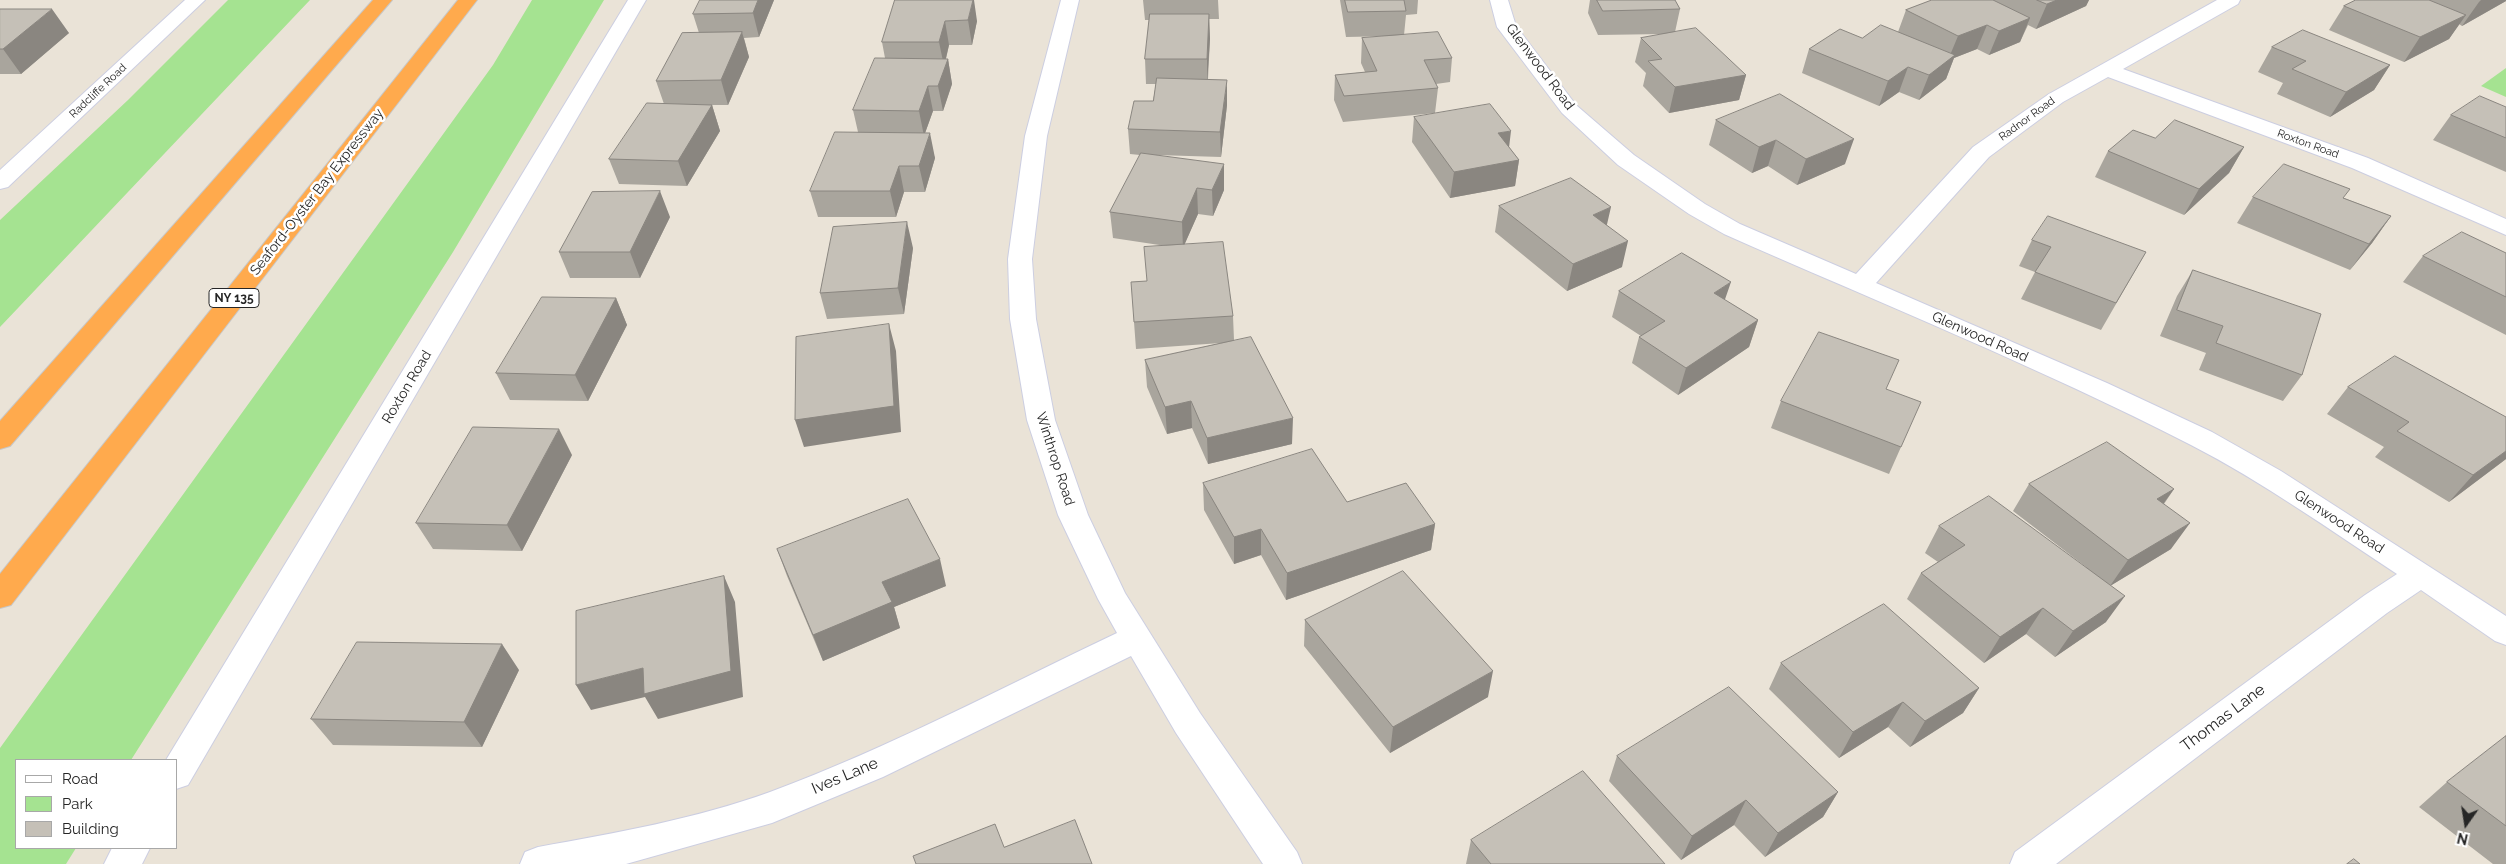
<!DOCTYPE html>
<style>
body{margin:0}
#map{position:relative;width:2506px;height:864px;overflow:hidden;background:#eae3d7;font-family:Raleway,sans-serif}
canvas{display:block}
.legend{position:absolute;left:15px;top:759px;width:162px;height:90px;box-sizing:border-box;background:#fff;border:1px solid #a8a8a8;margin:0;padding:6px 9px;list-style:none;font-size:15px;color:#262626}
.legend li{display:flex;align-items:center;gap:10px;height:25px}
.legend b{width:25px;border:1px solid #a8a8a8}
.north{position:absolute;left:2441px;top:799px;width:50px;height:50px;-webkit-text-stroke:4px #fff;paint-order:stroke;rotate:193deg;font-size:14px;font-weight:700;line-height:20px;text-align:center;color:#262626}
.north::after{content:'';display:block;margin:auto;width:18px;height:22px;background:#262626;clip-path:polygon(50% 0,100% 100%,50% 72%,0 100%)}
</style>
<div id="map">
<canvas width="2506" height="864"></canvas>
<ul class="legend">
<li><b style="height:6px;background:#fff"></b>Road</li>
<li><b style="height:14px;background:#a5e391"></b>Park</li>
<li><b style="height:14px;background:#c5c0b7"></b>Building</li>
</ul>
<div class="north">N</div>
</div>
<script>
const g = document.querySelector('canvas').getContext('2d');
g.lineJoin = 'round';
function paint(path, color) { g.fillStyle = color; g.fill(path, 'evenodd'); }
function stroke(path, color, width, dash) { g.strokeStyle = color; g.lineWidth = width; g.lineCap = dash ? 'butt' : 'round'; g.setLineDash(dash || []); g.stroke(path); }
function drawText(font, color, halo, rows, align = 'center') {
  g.font = font + ' Raleway,sans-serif'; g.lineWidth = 5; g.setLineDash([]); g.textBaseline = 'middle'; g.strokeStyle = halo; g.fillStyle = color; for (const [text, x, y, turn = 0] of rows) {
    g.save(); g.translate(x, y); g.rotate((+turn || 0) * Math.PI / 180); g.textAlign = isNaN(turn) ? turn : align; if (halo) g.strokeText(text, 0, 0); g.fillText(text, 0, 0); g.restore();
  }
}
paint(new Path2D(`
 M228,0H310L0,327V220L128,100Z
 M532,0H604L453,252L131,760H16V848H76L66,864H0V748L493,65Z
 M2506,68V97L2481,86Z`), '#a5e391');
const minor = new Path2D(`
 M185,0H205L8,187L0,189V170Z
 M628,0H646L188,785L176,789V760H166Z
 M1061,0H1079L1047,136L1032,259L1036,319L1055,420L1088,515L1125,593L1200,713L1297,852L1302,864H1263L1176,733L1131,656L883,777L772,823L626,864H520L525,852L538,847C616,833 695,819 770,792C889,748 1003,687 1117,633L1098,599L1058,515L1027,420L1010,319L1008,259L1025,136Z
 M1490,0H1508L1516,26L1576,105L1634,155L1705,204L1740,224L1856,274L1973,147L2049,94L2217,0H2240L2238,4L2123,69L2368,158L2506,219V235L2352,168L2108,77L2063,102L1989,157L1876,283L2107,383L2212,432L2281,471L2506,616V645L2495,641L2421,590L2387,613L2056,864H2010L2015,852L2365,595L2397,574C2330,530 2263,482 2191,445C2039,367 1880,303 1724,234L1689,214L1618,165L1562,113L1497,27Z
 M112,848H150L142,864H104Z`);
const motorway = new Path2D(`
 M373,0H392L10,446L0,449V421Z
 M458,0H477L11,605L0,608V574Z`);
stroke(minor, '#cccee1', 2);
stroke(motorway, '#c7c7c7', 2);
paint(minor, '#fff');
paint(motorway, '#ffaa4d');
paint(new Path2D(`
 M774,0L759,37L744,38L749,57L728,105H710H712L720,131L687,186L619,184L609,159L664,104L656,81L699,33L693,14Z
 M895,0L977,21L972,45H949L946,59H948L952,84L943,111H933L925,133L935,158L925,192H904L896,217H818L810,191L858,132L853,110L885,58L882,42Z
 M1143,0H1218L1219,19H1209L1210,39L1208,79L1227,105L1221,157L1157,155L1224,190L1213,216L1198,214L1184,245L1233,316L1234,340L1292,444L1208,464L1192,428L1167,434L1147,387L1145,360L1221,343L1136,349L1134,322L1147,281L1166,246L1113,238L1110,212L1140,155L1130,154L1128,129L1153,101L1156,84H1146L1145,59L1149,20H1145Z
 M1340,0H1418L1417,14L1406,15L1404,35L1452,58L1450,82L1436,84L1438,88L1435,113L1343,122L1334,100L1335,75L1365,72L1361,63L1362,38L1394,36L1346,37Z
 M1590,0H1675L1680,9L1675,32L1746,75L1739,100L1669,113L1643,86L1646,73L1635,62L1641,38L1664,34L1598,35L1588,13Z
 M1932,0H2089L2086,6L2036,29L2028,25L2020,42L1989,55L1977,49L1954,58L1946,79L1919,100L1899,92L1879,106L1802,73L1809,49L1862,38L1898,32L1906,10Z
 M2356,0H2506V1L2462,26L2459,24L2449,39L2404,62L2329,30L2344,6Z
 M0,9L69,33L21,74H0Z
 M2272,47L2390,65L2374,90L2330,117L2277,94L2283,83L2258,72Z
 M2506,107V172L2433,140L2451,115Z
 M1414,117L1509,147L1519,160L1515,186L1450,198L1412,142Z
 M1716,120L1845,164L1797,185L1768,166L1752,173L1709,145Z
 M2155,138L2244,147L2229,173L2184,215L2095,177L2108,151Z
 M2253,197L2344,198L2391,216L2372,243L2350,270L2237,223Z
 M1499,206L1622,267L1567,291L1495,232Z
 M670,217L640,278H570L559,252Z
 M2032,240L2146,252L2101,330L2021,299L2035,272L2019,266Z
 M913,248L904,314L827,319L820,293Z
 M2506,253V335L2403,282L2423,256Z
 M2193,270L2302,375L2283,401L2199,370L2206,353L2160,336L2177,296Z
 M1619,291L1725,300L1758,320L1749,347L1678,395L1632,363L1639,337L1641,336L1612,317Z
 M616,298L627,325L588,401L510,400L496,373Z
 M2348,387L2506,417V459L2449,502L2375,457L2384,447L2327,414Z
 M1887,389L1901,447L1889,474L1771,428L1781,401Z
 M572,455L522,551L433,549L416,523Z
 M1203,483L1347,502L1435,524L1431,550L1286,600L1261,555L1234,564L1204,510Z
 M2029,484L2174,489L2164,504L2171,549L2110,586L2106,622L2055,657L2026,634L1984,663L1907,599L1921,573L1938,562L1925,553L1939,526L2086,567L2013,511Z
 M777,549L946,586L894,607L900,628L823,661L787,576Z
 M1305,620L1488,697L1390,753L1304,646Z
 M1781,663L1979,688L1963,713L1910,747L1888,727L1839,758L1769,689Z
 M519,670L482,747L333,745L311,719Z
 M2506,736V864H2493L2419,807L2447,782Z
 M1617,756L1838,792L1823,817L1765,857L1734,825L1681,860L1609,781Z
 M1471,840L1665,864H1466Z`), '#a9a59d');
paint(new Path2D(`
 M758,0H774L759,37L753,13Z
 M973,0H974L977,21L972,45L968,20Z
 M2057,0H2089L2086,6L2036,29L2047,4Z
 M2481,0H2506V1L2462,26L2479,2Z
 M52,9L69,33L21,74L3,49Z
 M1209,14L1210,39L1207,84V59Z
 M2466,15L2449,39L2404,62L2420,37Z
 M2030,18L2020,42L1989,55L1999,31Z
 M945,21L949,45L944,66L939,42Z
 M1987,25L1977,49L1954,58L1946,79L1919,100L1929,75L1948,60L1958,36Z
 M742,32L749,57L728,105L721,80Z
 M948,59L952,84L943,111L938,86Z
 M2390,65L2374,90L2330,117L2346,92Z
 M1908,67L1899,92L1879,106L1888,81Z
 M1746,75L1739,100L1669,113L1675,87Z
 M1227,80V105L1221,157L1220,132Z
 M928,86L933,111L924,136L919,111Z
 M712,105L720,131L687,186L678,161Z
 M1511,131L1508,156L1498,133Z
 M930,133L935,158L925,192L919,166Z
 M1854,139L1845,164L1797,185L1806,159Z
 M1776,140L1768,166L1752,173L1759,147Z
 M2244,147L2229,173L2184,215L2199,189Z
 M1519,160L1515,186L1450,198L1454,172Z
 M1224,164V190L1213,216L1212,190Z
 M899,166L904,192L896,217L890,191Z
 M1197,188L1198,214L1183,248L1182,222Z
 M660,191L670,217L640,278L630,252Z
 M1611,207L1605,233L1593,215Z
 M2391,216L2372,243L2350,270L2369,244Z
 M907,222L913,248L904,314L898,288Z
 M1628,241L1622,267L1567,291L1573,264Z
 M1731,282L1722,308L1714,293Z
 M616,298L627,325L588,401L575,375Z
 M1758,320L1749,347L1678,395L1686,368Z
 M889,324L896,351L901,432L804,447L795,420Z
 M1191,401L1192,428L1167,434L1165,407Z
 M1293,418L1292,444L1208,464L1207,438Z
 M559,429L572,455L522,551L507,525Z
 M2506,451V459L2449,502L2473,475Z
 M2174,489L2155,515L2157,499Z
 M2190,523L2171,549L2110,586L2128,560Z
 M1435,524L1431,550L1286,600L1287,573Z
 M1261,529V555L1234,564V537Z
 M940,559L946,586L894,607L900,628L823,661L813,635L882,582Z
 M724,576L735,602L743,697L658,719L645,697L591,710L576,685L643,668Z
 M2125,596L2106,622L2055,657L2073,631Z
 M2043,608L2026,634L1984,663L2000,637Z
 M502,644L519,670L482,747L464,722Z
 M1493,671L1488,697L1390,753L1393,727Z
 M1979,688L1963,713L1910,747L1925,721Z
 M1903,702L1888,727L1839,758L1853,732Z
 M1838,792L1823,817L1765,857L1778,833Z
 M1746,800L1734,825L1681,860L1692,836Z`), '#8a8680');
const building = new Path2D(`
 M700,0H758L753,13L693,14Z
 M895,0H973L968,20L945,21L939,42H882Z
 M1345,0H1404L1406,11L1348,12Z
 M1597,0H1675L1680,9L1603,11Z
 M1932,0H1993L2030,18L1999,31L1987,25L1958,36L1906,10Z
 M2037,0H2057L2047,4Z
 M2356,0H2429L2466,15L2420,37L2344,6Z
 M0,9H52L3,49H0Z
 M1150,14H1209L1207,59H1145Z
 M1881,25L1955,55L1929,75L1908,67L1888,81L1809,49L1840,29L1862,38Z
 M1696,28L1746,75L1675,87L1648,61L1662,59L1641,38Z
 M2303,30L2390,65L2346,92L2292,69L2306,61L2272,47Z
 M742,32L721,80L656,81L682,33Z
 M1438,32L1452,58L1424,60L1438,88L1344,96L1335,75L1377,71L1362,38Z
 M875,58L948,59L938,86H928L919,111L853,110Z
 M1157,78L1227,80L1220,132L1128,129L1134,101H1153Z
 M1780,94L1854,139L1806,159L1776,140L1759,147L1716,120Z
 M2480,96L2506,107V138L2451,115Z
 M647,103L712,105L678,161L609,159Z
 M1490,104L1511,131L1498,133L1519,160L1454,172L1414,117Z
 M2175,120L2244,147L2199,189L2108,151L2133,130L2155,138Z
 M835,132L930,133L919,166H899L890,191H810Z
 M1141,153L1224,164L1212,190L1197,188L1182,222L1110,212Z
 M2284,164L2350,189L2343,198L2391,216L2369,244L2253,197Z
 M1571,178L1611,207L1593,215L1628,241L1573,264L1499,206Z
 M660,191L630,252H559L592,192Z
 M2048,216L2146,252L2116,303L2035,272L2051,247L2032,240Z
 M907,222L898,288L820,293L833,227Z
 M2462,232L2506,253V297L2423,256Z
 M1223,242L1233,316L1134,322L1131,282L1147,281L1144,247Z
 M1682,253L1731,282L1714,293L1758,320L1686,368L1639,337L1665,321L1619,291Z
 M2193,270L2321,314L2302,375L2216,343L2223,326L2177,310Z
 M542,297L616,298L575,375L496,373Z
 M889,324L894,406L795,420L796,337Z
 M1819,332L1899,360L1886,389L1921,402L1901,447L1781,401Z
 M1251,337L1293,418L1207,438L1191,401L1165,407L1145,360Z
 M2395,356L2506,417V451L2473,475L2397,431L2409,422L2348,387Z
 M473,427L559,429L507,525L416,523Z
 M2107,442L2174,489L2157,499L2190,523L2128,560L2029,484Z
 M1312,449L1347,502L1406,483L1435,524L1287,573L1261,529L1234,537L1203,483Z
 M1989,496L2125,596L2073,631L2043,608L2000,637L1921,573L1965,545L1939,526Z
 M908,499L940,559L882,582L892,602L813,635L777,549Z
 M1403,571L1493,671L1393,727L1305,620Z
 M724,576L731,671L644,694L643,668L576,685V611Z
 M1884,604L1979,688L1925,721L1903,702L1853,732L1781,663Z
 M357,642L502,644L464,722L311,719Z
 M1729,687L1838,792L1778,833L1746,800L1692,836L1617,756Z
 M2506,736V826L2447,782Z
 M1583,771L1665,864H1491L1471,840Z
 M1075,820L1092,864H916L913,856L995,824L1004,847Z
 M2354,859L2360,864H2347Z`);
paint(building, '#c5c0b7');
stroke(building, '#8a8680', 1);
drawText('11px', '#262626', '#fff', [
 ["Radcliffe Road",98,91,-43],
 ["Radnor Road",2027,119,-36],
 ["Roxton Road",2308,144,20]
]);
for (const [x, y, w] of [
 [234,298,50]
]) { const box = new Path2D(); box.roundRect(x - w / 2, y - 9.5, w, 19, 4); g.fillStyle = '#fff'; g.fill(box); stroke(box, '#262626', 1); }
drawText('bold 12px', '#262626', null, [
 ["NY 135",234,298]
]);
drawText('14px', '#262626', '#fff', [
 ["Glenwood Road",1540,67,53],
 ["Seaford-Oyster Bay Expressway",317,192,-52],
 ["Glenwood Road",1980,337,24],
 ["Roxton Road",407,387,-59],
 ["Winthrop Road",1055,459,72],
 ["Glenwood Road",2339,522,33]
]);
drawText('16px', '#262626', '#fff', [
 ["Thomas Lane",2223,718,-37],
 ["Ives Lane",845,776,-23]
]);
</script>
